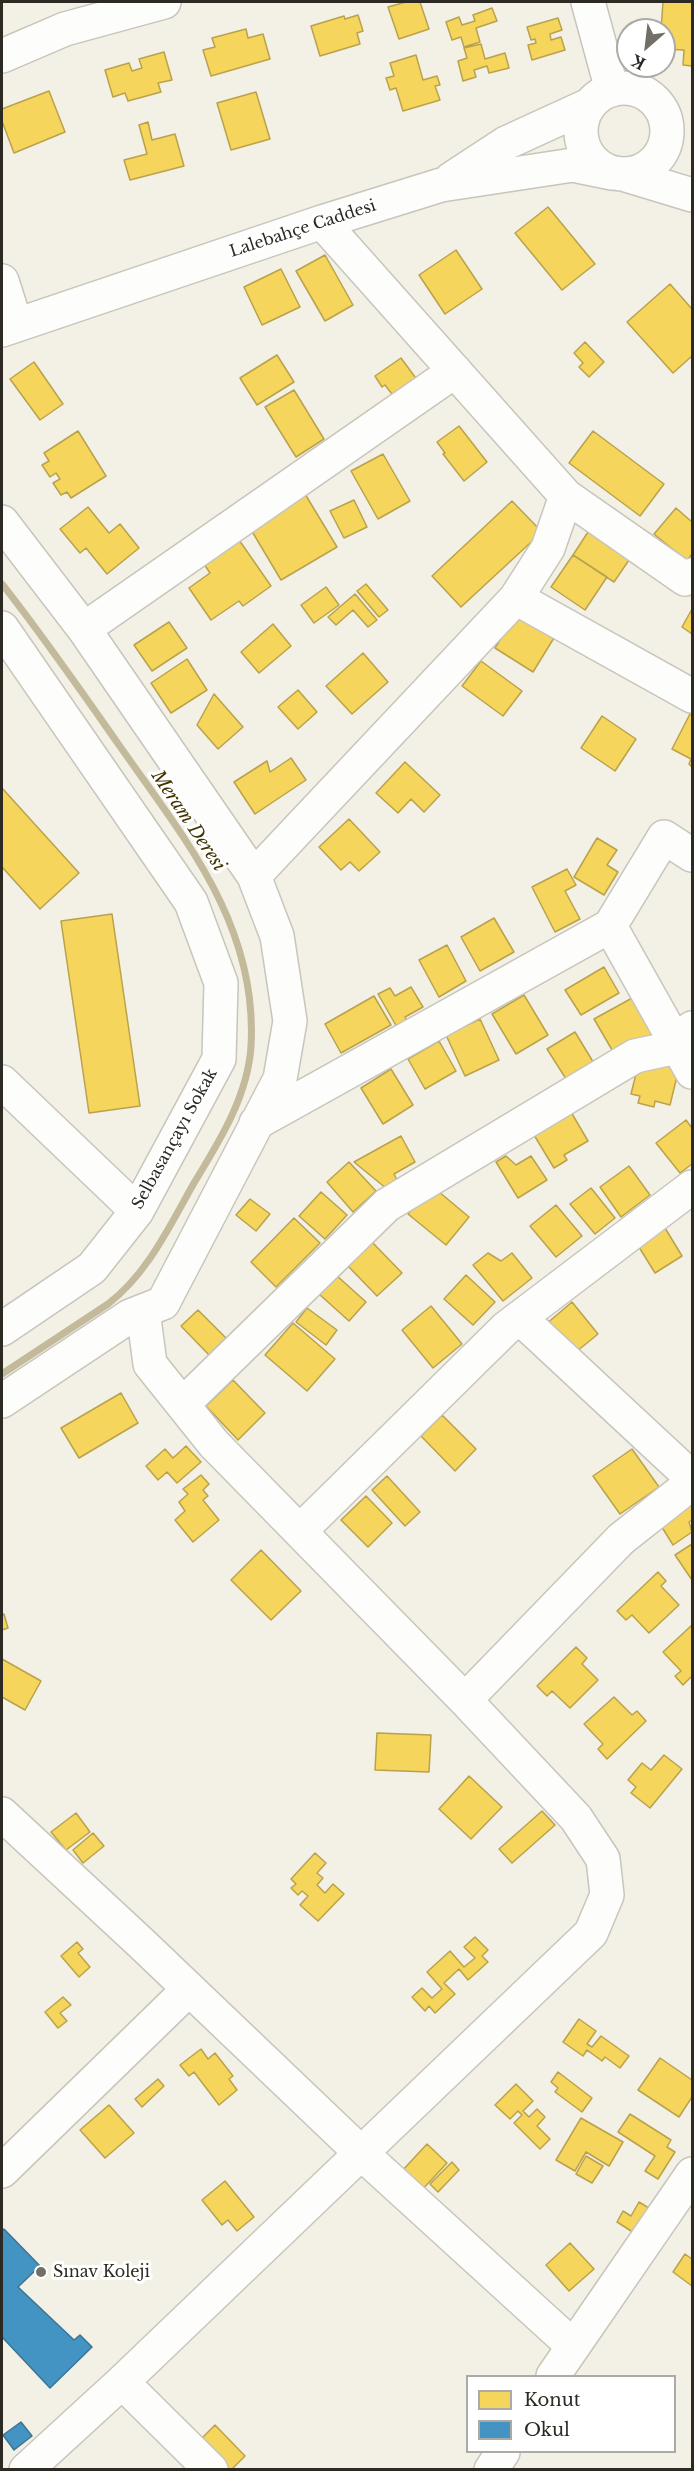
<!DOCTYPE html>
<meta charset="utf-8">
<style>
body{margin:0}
#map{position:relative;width:694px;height:2471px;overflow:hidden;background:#f3f0e5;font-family:"Libre Baskerville",serif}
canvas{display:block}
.frame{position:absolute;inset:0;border:3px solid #2c2a22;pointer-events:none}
.legend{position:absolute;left:466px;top:2375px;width:210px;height:78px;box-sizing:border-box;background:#fff;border:2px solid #abaaa7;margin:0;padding:8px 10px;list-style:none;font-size:18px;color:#2c2a22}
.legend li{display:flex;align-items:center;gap:12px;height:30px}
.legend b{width:30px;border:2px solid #abaaa7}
.north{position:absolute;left:616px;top:18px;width:60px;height:60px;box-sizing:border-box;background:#fff;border:2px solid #abaaa7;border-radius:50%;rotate:208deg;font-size:16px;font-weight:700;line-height:24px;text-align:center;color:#2c2a22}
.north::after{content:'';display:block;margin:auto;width:21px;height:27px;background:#726f66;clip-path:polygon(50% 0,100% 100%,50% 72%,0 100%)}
</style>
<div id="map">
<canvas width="694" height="2471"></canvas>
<div class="frame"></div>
<ul class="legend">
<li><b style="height:16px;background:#f6d55c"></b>Konut</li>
<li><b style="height:16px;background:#4393c3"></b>Okul</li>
</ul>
<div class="north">K</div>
</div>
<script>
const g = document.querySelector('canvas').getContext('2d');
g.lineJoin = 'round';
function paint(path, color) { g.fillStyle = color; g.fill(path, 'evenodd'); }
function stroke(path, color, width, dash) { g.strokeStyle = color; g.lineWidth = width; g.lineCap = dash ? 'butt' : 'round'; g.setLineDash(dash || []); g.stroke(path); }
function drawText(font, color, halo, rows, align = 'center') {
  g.font = font + ' "Libre Baskerville",serif'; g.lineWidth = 6; g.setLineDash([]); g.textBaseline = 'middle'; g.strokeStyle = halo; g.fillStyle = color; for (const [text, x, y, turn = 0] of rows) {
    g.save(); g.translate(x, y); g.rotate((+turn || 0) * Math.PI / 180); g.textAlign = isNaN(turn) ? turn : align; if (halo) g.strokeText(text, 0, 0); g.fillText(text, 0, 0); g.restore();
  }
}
const homes = new Path2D(`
 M406,2H420L429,29L399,39L388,7Z
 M663,2H692V66L683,65L684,50L664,49V30H661Z
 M492,8L497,21L476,28L480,42L464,47L461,37L452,40L446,22L459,17L462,25L475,21L473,15Z
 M358,15L363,31L357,33L360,44L320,56L311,26L344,16L345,19Z
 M558,18L562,30L550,34L551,40L561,37L565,50L532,60L528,45L536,43L535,39L531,40L527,27Z
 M246,29L248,38L263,34L270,59L211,76L203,50L215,47L212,38Z
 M481,44L485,59L505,53L509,68L489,73L487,66L474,70L476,77L463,81L458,61L467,58L464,48Z
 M164,52L172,80L158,83L161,92L128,101L125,93L113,97L105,70L129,63L132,71L142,68L139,59Z
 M416,55L423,80L437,76L440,85L435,86L440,100L403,111L396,88L390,90L386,78L394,76L390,63Z
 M49,91L65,132L14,153L2,121V109Z
 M256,92L270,139L231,150L217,103Z
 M148,122L152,140L175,134L184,166L130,180L124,160L147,154L139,125Z
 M548,207L595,264L562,290L515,233Z
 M456,250L482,289L445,314L419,275Z
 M325,255L353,305L325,321L296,271Z
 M281,269L300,307L262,325L244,287Z
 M670,284L692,309V356L673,373L627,322Z
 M585,342L604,362L589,377L579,367L583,363L574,353Z
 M277,355L294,382L257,405L240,378Z
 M401,358L418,381L395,398L385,385L382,387L375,376Z
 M34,362L63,404L40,420L10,379Z
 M294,390L324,439L296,457L265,407Z
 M459,426L487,462L464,481L443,454L445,453L437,442Z
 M78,431L106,476L71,498L67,492L61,495L53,483L60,479L56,473L50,477L42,465L49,461L44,453Z
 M593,431L664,484L640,516L569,463Z
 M383,454L410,501L378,519L351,471Z
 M302,489L337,547L281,580L247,523Z
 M354,500L367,527L344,538L330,511Z
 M512,501L542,532L461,607L432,576Z
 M88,507L109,533L120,524L139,548L107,574L86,548L80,553L60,529Z
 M676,508L692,522V554L687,561L654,534Z
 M588,532L629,560L614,582L573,555Z
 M237,537L271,586L243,606L239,601L211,620L189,588L210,573L202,561Z
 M573,555L607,577L585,610L551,587Z
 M366,584L388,610L379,617L357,591Z
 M326,587L339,605L314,623L301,605Z
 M355,594L377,620L368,627L353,610L336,625L328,617Z
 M692,609V634L682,627Z
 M519,610L557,633L533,672L495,648Z
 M169,622L187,648L152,671L134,645Z
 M273,624L291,646L259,673L241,652Z
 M363,653L388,682L352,714L326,686Z
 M187,659L207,690L171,713L151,683Z
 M481,661L522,691L503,716L462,686Z
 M298,690L317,712L298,729L278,707Z
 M214,694L243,727L218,749L197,725Z
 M692,710V767L689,764L691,759L672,749Z
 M602,716L636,739L615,771L581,748Z
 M291,758L306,780L255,814L234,782L267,761L270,772Z
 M405,762L440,795L424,812L411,799L398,813L376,793Z
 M2,788L79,873L40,909L2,867Z
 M349,819L380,852L359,871L350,862L341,870L319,847Z
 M597,838L617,850L607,865L618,872L604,895L574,877Z
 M567,869L576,885L565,891L580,919L555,932L532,887Z
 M112,914L140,1106L89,1113L61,921Z
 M494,918L514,952L480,971L461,937Z
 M447,945L466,981L439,997L419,960Z
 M604,967L619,993L581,1015L565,990Z
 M411,987L423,1007L405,1017L408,1023L398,1029L378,994L390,988L395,996Z
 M524,995L548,1035L516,1054L492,1014Z
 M374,996L391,1025L341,1053L325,1024Z
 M634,997L655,1033L615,1055L594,1019Z
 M480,1019L499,1060L465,1076L446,1035Z
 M575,1032L595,1065L568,1082L547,1049Z
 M439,1041L456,1071L425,1089L408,1059Z
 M641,1054L680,1064L670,1105L655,1101L654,1107L638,1103L640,1096L631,1094Z
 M391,1069L413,1105L383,1124L361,1088Z
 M571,1112L588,1141L564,1155L567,1160L554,1168L534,1135Z
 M686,1120L692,1128V1164L680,1173L656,1143Z
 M401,1136L415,1162L394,1174L398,1182L387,1189L354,1162Z
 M506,1156L516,1165L531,1156L547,1180L518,1198L496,1162Z
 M349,1162L376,1191L353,1212L327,1182Z
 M629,1166L650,1195L621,1217L600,1187Z
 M432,1186L469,1217L446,1245L408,1214Z
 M591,1188L615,1218L595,1234L570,1204Z
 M321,1192L347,1215L325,1239L299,1216Z
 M250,1199L270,1214L256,1231L236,1215Z
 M556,1205L582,1236L556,1257L530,1226Z
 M294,1218L320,1243L276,1287L251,1262Z
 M662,1223L682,1256L655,1273L634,1239Z
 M371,1241L402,1273L377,1296L346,1264Z
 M488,1253L501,1261L512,1253L532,1278L503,1301L473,1265Z
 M336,1275L366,1302L349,1321L319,1294Z
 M466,1275L495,1302L473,1325L444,1299Z
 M572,1302L598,1334L571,1356L545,1325Z
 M431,1306L462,1344L433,1368L402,1330Z
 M307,1308L337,1330L326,1345L296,1322Z
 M198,1310L226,1338L209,1355L181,1326Z
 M293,1323L335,1359L307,1391L265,1355Z
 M233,1380L265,1413L238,1440L206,1406Z
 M121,1393L138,1423L79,1458L61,1428Z
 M442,1415L476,1449L455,1471L421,1436Z
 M186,1446L201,1462L177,1483L167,1472L158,1480L146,1466L165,1449L173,1458Z
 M632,1449L659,1487L620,1514L593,1476Z
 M201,1475L209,1484L203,1490L208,1496L203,1500L219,1520L193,1542L175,1520L185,1511L179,1502L188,1494L183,1489Z
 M387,1476L420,1512L405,1526L372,1490Z
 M366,1496L392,1523L368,1547L341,1520Z
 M692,1503V1520L689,1522L692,1532L673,1545L660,1524Z
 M692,1544V1580L675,1555Z
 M261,1550L301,1591L271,1620L231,1580Z
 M658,1572L666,1581L661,1586L679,1605L649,1633L632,1615L626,1620L617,1611Z
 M4,1614L8,1628L2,1630V1615Z
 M692,1625V1676L683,1685L675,1676L681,1671L663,1652Z
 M576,1647L587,1658L582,1664L598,1680L570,1708L552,1691L547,1696L537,1686Z
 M2,1659L41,1681L25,1710L2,1697Z
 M614,1697L632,1715L637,1711L646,1721L607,1759L598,1749L603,1744L584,1724Z
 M377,1733L431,1735L429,1772L375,1770Z
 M664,1755L682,1769L650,1808L631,1793L636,1787L628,1780L642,1763L651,1770Z
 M469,1776L502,1807L471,1839L439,1809Z
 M542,1811L555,1825L512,1863L499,1849Z
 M76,1813L90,1832L66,1850L51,1832Z
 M93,1833L104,1846L83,1863L73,1850Z
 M315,1853L326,1863L317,1873L323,1878L317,1885L325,1893L333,1884L344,1894L318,1921L300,1905L308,1896L302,1891L298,1895L291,1888L296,1884L291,1879Z
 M475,1937L488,1950L482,1956L488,1962L468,1980L459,1969L444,1983L455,1994L435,2013L429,2006L425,2011L412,1997L422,1988L432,1998L442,1989L427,1972L450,1951L464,1967L475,1958L464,1947Z
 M77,1942L83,1949L78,1953L90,1967L79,1977L61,1956Z
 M63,1997L71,2005L60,2013L67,2021L58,2028L45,2012Z
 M579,2019L596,2031L587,2044L592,2047L601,2036L629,2056L620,2068L605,2057L602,2061L587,2050L583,2056L563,2042Z
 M201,2049L208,2059L215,2053L233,2076L229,2079L237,2090L219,2105L194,2072L189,2076L180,2065Z
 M660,2058L692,2080V2097L679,2117L638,2090Z
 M558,2072L592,2098L582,2112L555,2092L558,2088L551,2082Z
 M158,2079L164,2086L142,2107L135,2099Z
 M516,2084L533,2101L523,2111L529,2117L537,2109L545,2117L537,2126L550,2139L540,2149L514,2123L522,2115L518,2111L510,2119L495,2105Z
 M109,2105L134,2133L105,2158L80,2130Z
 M630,2114L671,2140L667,2147L675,2152L658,2179L645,2171L655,2156L618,2132Z
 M581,2118L623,2142L609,2166L586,2152L575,2171L556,2160Z
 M427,2144L447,2163L421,2191L401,2172Z
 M586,2156L603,2166L592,2183L576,2174Z
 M452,2162L459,2170L438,2192L430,2184Z
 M225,2181L254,2217L237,2231L228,2220L222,2225L202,2200Z
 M639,2202L657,2213L642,2238L617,2222L623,2211L631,2216Z
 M570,2243L594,2269L569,2291L546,2265Z
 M685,2254L692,2259V2286L673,2272Z
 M215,2425L245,2456L231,2470H219L195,2445Z`);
paint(homes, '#f6d55c');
stroke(homes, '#b9a24b', 1.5);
const schools = new Path2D(`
 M4,2229L40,2266L18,2287L74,2340L80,2335L92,2347L50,2388L2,2337V2231Z
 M21,2422L32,2436L14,2450L3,2435Z`);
paint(schools, '#4393c3');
stroke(schools, '#3c7493', 1.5);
stroke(new Path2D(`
 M2,584C43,636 81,691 119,745C184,838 258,925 251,1046C248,1096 219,1142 194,1183C169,1227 148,1273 108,1304L2,1374`), '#c3ba9c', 7);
const minor = new Path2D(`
 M588,2L612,90
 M2,56L65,29L164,2
 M581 131a43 43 0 1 1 86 0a43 43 0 1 1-86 0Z
 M626,175L692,195
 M451,179L506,143L589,105
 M2,281L16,325
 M2,330L322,222L441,185L573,165L612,173
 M566,496L685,579L692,575
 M2,522L84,629L254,876L277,936L290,1021L280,1079L163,1303L130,1316L2,1401
 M516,598L692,696
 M2,628L191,902L221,983L219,1059L137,1211L92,1268L2,1329
 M84,629L455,371
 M254,876L516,598L548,548L566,496L322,222
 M610,926L692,1072
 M2,1082L137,1211
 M256,1123L610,926L664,837L692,855
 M520,1318L692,1478
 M183,1404L387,1205L635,1056L677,1047L692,1028
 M300,1531L506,1328L692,1187
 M465,1700L621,1539L692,1483
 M2,1814L141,1943L360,2152L573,2346
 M2,2171L188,1990
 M553,2376L692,2174
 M122,2382L211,2470
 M26,2470L122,2382L591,1933L607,1895L603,1859L576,1818L465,1700L214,1444L150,1364L143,1311
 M491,2470L503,2452`);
stroke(minor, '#c7c5bc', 36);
stroke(minor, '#fdfdfb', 33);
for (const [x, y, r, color] of [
 [41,2272,6,"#726f66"]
]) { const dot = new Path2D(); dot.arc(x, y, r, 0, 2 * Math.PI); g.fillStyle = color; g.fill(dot); stroke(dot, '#fff', 2); }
drawText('16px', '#2c2a22', '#fff', [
 ["Lalebahçe Caddesi",303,229,-18],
 ["Selbasançayı Sokak",175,1139,-61]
]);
drawText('16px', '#2c2a22', '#fff', [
 ["Sınav Koleji",53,2272]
], 'left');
drawText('italic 18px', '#403300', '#fff', [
 ["Meram Deresi",188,821,56]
]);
</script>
